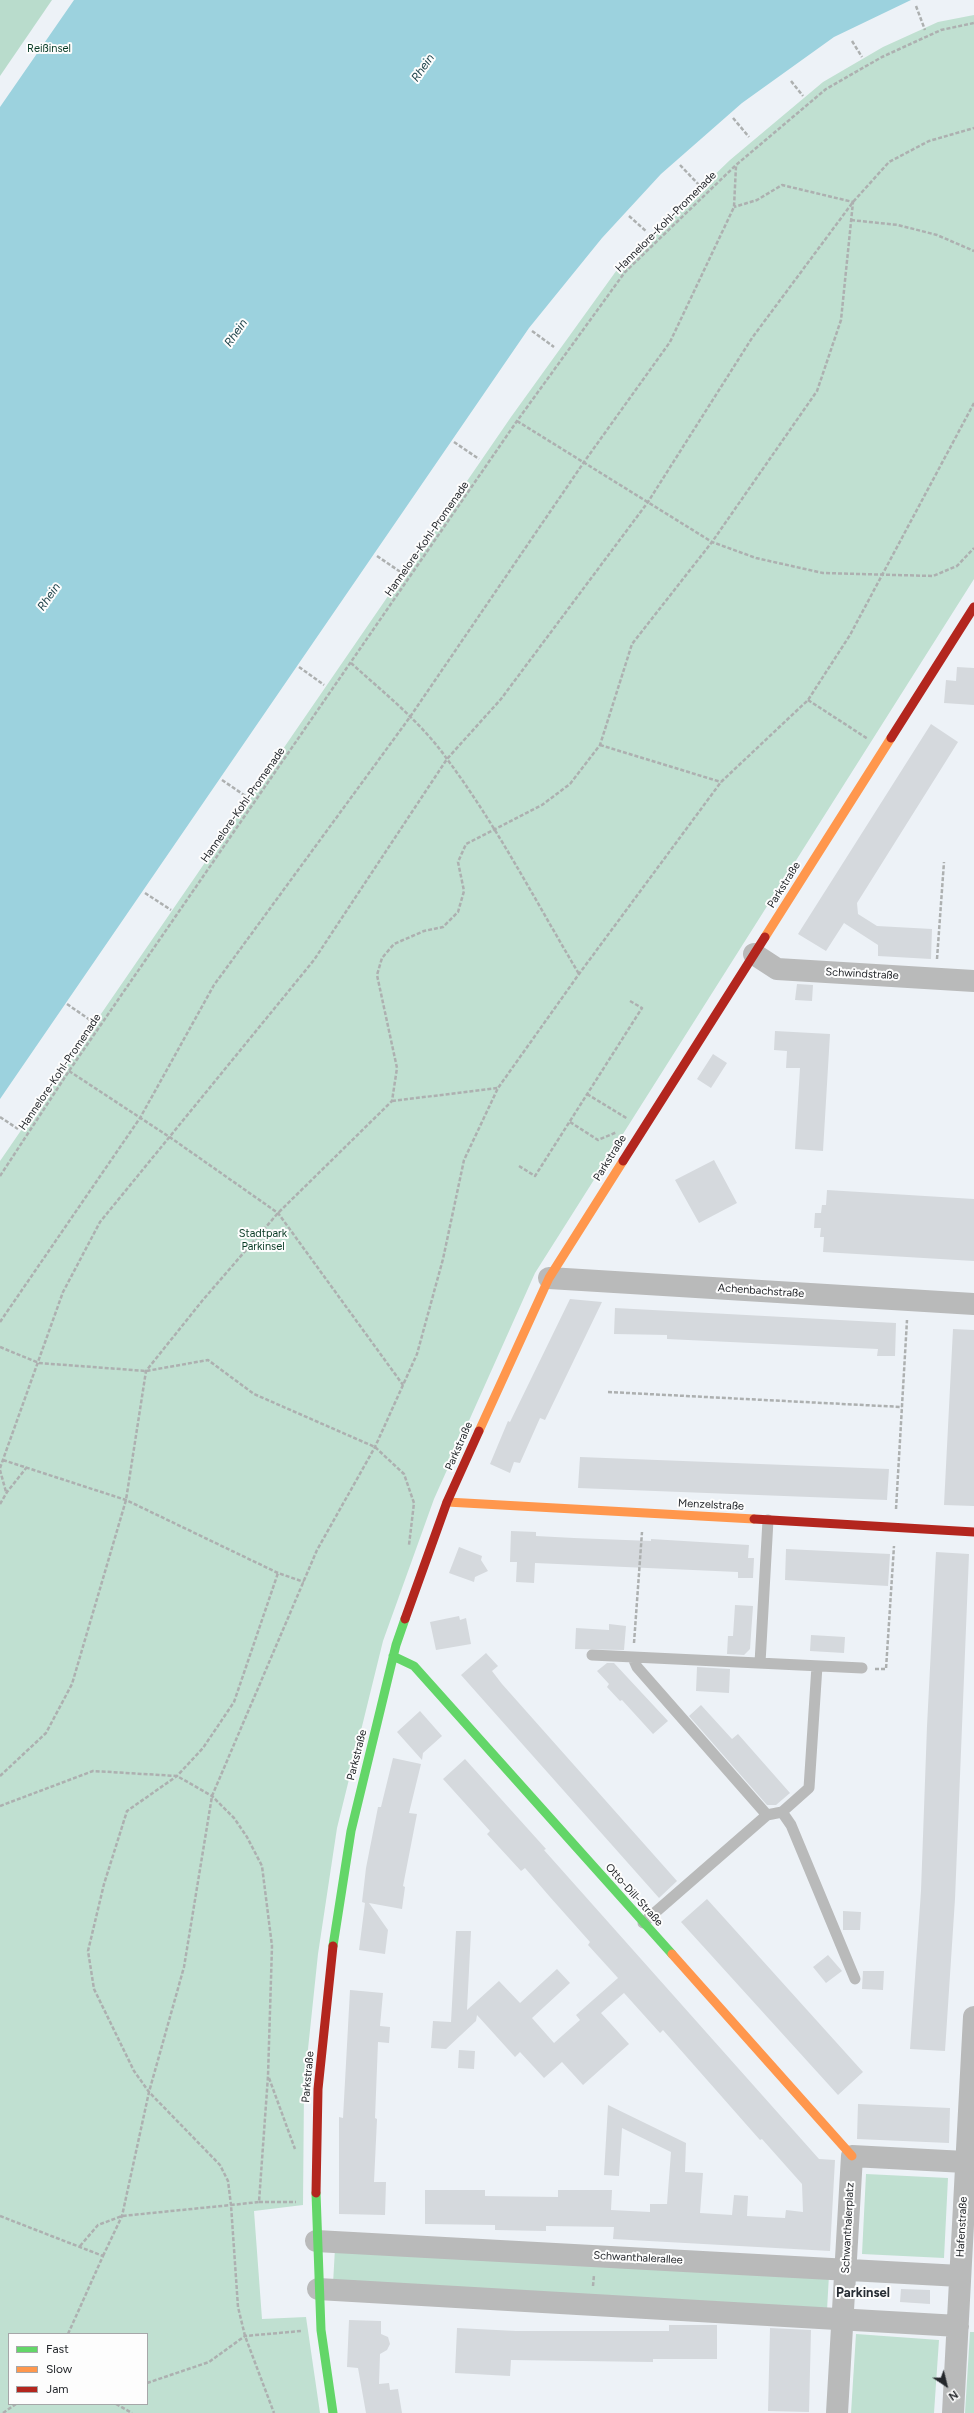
<!DOCTYPE html>
<meta charset="utf-8">
<style>
body{margin:0}
#map{position:relative;width:974px;height:2413px;overflow:hidden;background:#edf2f7;font-family:Figtree,sans-serif}
canvas{display:block}
.legend{position:absolute;left:8px;top:2333px;width:140px;height:72px;box-sizing:border-box;background:#fdfdfd;border:1px solid #a6a7a9;margin:0;padding:5px 7px;list-style:none;font-size:12px;color:#24272b}
.legend li{display:flex;align-items:center;gap:8px;height:20px}
.legend b{width:20px;border:1px solid #a6a7a9}
.north{position:absolute;left:926px;top:2365px;width:40px;height:40px;-webkit-text-stroke:3px #fdfdfd;paint-order:stroke;rotate:145deg;font-size:11px;font-weight:700;line-height:16px;text-align:center;color:#24272b}
.north::after{content:'';display:block;margin:auto;width:14px;height:18px;background:#24272b;clip-path:polygon(50% 0,100% 100%,50% 72%,0 100%)}
</style>
<div id="map">
<canvas width="974" height="2413"></canvas>
<ul class="legend">
<li><b style="height:5px;background:#63d668"></b>Fast</li>
<li><b style="height:5px;background:#ff974d"></b>Slow</li>
<li><b style="height:5px;background:#b3261e"></b>Jam</li>
</ul>
<div class="north">N</div>
</div>
<script>
const g = document.querySelector('canvas').getContext('2d');
g.lineJoin = 'round';
function paint(path, color) { g.fillStyle = color; g.fill(path, 'evenodd'); }
function stroke(path, color, width, dash) { g.strokeStyle = color; g.lineWidth = width; g.lineCap = dash ? 'butt' : 'round'; g.setLineDash(dash || []); g.stroke(path); }
function drawText(font, color, halo, rows, align = 'center') {
  g.font = font + ' Figtree,sans-serif'; g.lineWidth = 4; g.setLineDash([]); g.textBaseline = 'middle'; g.strokeStyle = halo; g.fillStyle = color; for (const [text, x, y, turn = 0] of rows) {
    g.save(); g.translate(x, y); g.rotate((+turn || 0) * Math.PI / 180); g.textAlign = isNaN(turn) ? turn : align; if (halo) g.strokeText(text, 0, 0); g.fillText(text, 0, 0); g.restore();
  }
}
paint(new Path2D(`
 M974,15V579L535,1273L434,1499L383,1641L337,1828L318,1954L304,2087L303,2205L254,2211L262,2319L306,2317L320,2413H0V1161L511,417L619,267L730,160L823,82L883,47L938,22ZM9,2334H147V2404H9Z
 M866,2174L948,2178L944,2258L862,2254Z
 M335,2248L829,2275L827,2310L333,2284Z
 M970,2332H974V2413H965Z
 M856,2334L939,2340L934,2413H851Z`), '#c0e0d1');
paint(new Path2D(`
 M0,0H52L0,76Z`), '#b9dccc');
paint(new Path2D(`
 M74,0H911L834,37L742,103L661,174L602,238L529,328L0,1099V107Z`), '#9cd2de');
paint(new Path2D(`
 M957,667L974,668V705L944,703L946,680L956,681Z
 M931,724L958,742L857,903L858,914L877,926L932,929L931,959L878,956V945L844,923L826,951L798,934Z
 M797,984L813,985L812,1001L795,1000Z
 M775,1031L830,1034L823,1151L795,1149L800,1068H786L787,1051L774,1050Z
 M713,1054L727,1063L711,1088L697,1079Z
 M714,1160L737,1203L699,1223L675,1180Z
 M827,1190L974,1199V1261L823,1252L824,1237H820L821,1228H814L815,1213H821L822,1205H826Z
 M570,1299L602,1302L545,1420L540,1418L520,1463L514,1462L510,1473L490,1464L508,1421L510,1422Z
 M615,1308L896,1323L895,1356H877L878,1349L667,1339V1335L614,1334Z
 M953,1329L974,1330V1506L944,1505Z
 M580,1457L889,1469L887,1500L578,1488Z
 M511,1531L536,1532V1536L574,1538L651,1541V1539L749,1545L748,1558H754L753,1578H738V1572L535,1563L534,1583L516,1582L517,1562H510Z
 M459,1547L482,1556L481,1560L488,1571L475,1577L474,1582L449,1573Z
 M786,1549L890,1554L888,1586L785,1580Z
 M936,1552L969,1554L955,1899L945,2051L910,2049L921,1891L927,1726Z
 M735,1605L753,1606L750,1649L744,1655L727,1654L728,1636H733Z
 M459,1616L460,1620L466,1618L471,1644L436,1650L430,1622Z
 M609,1624L626,1626L624,1650L575,1649L576,1628L609,1630Z
 M811,1635L845,1637L844,1653L810,1651Z
 M486,1653L498,1666L492,1671L502,1684L677,1881L659,1898L461,1675Z
 M607,1663H614L668,1721L653,1734L622,1700L620,1701L607,1687L609,1684L597,1671Z
 M697,1667L730,1669L729,1693L696,1691Z
 M701,1705L732,1739L738,1734L790,1793L776,1805H767L689,1716Z
 M420,1711L442,1736L423,1753L422,1760L397,1732Z
 M393,1758L421,1764L409,1813L417,1814L403,1886L405,1887L402,1909L369,1903L388,1930L385,1954L359,1950L365,1903L362,1902L366,1868L378,1807H381Z
 M465,1759L546,1849L544,1850L819,2159L835,2160L830,2251L613,2239L614,2227L546,2226V2231L495,2230V2225L425,2224V2190H485V2196L558,2197V2190H612L611,2210L650,2212V2204H667L671,2152L622,2128L619,2176L604,2175L608,2105L686,2143L685,2172L703,2173L700,2213L732,2215L734,2195L748,2196L747,2216L785,2218L786,2210L803,2212L802,2184L762,2139L760,2140L752,2131L663,2030L660,2033L624,1993L601,2013L629,2044L583,2085L562,2062L544,2078L520,2052L515,2057L477,2015L476,2021L446,2049L431,2048L433,2021L451,2022L456,1931H471L467,2010L499,1981L520,2003L557,1969L570,1983L532,2018L554,2043L580,2020L576,2015L618,1978L588,1945L590,1942L550,1897L525,1868L521,1871L487,1834L490,1831L443,1779Z
 M707,1899L863,2072L838,2095L681,1922Z
 M843,1911L861,1912L860,1930H843Z
 M828,1955L842,1971L826,1983L813,1967Z
 M863,1971H884L883,1990L862,1989Z
 M350,1990L383,1993L380,2026L390,2027L389,2043L378,2042L375,2118L377,2119L374,2182H386L385,2215L339,2214V2117L343,2118Z
 M459,2050L475,2051L474,2069L458,2068Z
 M858,2104L950,2108L949,2143L857,2139Z
 M901,2289L930,2290V2304L900,2302Z
 M349,2320L381,2321V2334L388,2337L390,2344L387,2350L380,2354L379,2384L389,2383L390,2390L398,2389L402,2413H366L358,2368L347,2367Z
 M669,2325H717V2359H653V2362L511,2360L510,2376L455,2373L457,2328L516,2331H669Z
 M770,2328L811,2330L809,2412L768,2411Z`), '#d5d9dd');
stroke(new Path2D(`
 M916,6L925,30
 M852,41L862,57
 M791,81L803,96
 M733,118L749,137
 M680,165L699,185
 M629,216L647,232
 M851,220L898,225L937,235L974,251
 M532,331L554,347
 M517,421L712,542L756,558L823,573L933,576L957,566L974,548
 M454,442L479,459
 M377,556L402,573
 M351,663C384,693 421,722 447,759C497,826 536,902 579,974
 M299,667L324,685
 M808,700L868,739
 M600,745L721,782
 M222,780L247,797
 M145,893L171,910
 M937,959L944,862
 M67,1004L93,1022
 M69,1071L171,1138L278,1213L403,1385
 M587,1094L628,1119
 M392,1101L498,1088
 M0,1117L18,1129
 M570,1122L598,1140L617,1132
 M519,1166L535,1176L642,1008L630,1001
 M0,1176L69,1071L517,421L625,272L736,165L826,89L882,57L941,30L974,23
 M0,1322L140,1118L214,985L410,717L584,462L670,342L734,207L736,166
 M0,1347L39,1363L146,1371L208,1360L254,1394L375,1447L404,1474L414,1503L409,1545
 M608,1392L902,1407
 M3,1460L126,1500L278,1573L304,1582
 M0,1468L63,1292L100,1222L314,960L447,759L501,699L648,502L752,338L853,202L889,162L929,141L974,128
 M0,1470L6,1492
 M0,1504L7,1492L27,1467
 M896,1509L907,1320
 M634,1643L642,1532
 M875,1669H886L894,1546
 M0,1776L46,1733L72,1684L126,1500L146,1371L202,1301L278,1213L392,1101L397,1068L377,975L382,958L394,944L424,931L443,927L458,912L464,891L458,862L466,844L542,805L570,784L600,745L632,644L712,542L817,391L841,320L853,202L782,185L757,200L734,207
 M0,1806L93,1771L177,1776L212,1796L234,1818L247,1837L262,1866L272,1946L268,2076L259,2202L231,2205L238,2307L245,2336L274,2413
 M269,2078L295,2149
 M259,2202H296
 M0,2216L103,2256L68,2334
 M80,2246L98,2225L122,2216L231,2205L228,2181L220,2165L149,2092L134,2071L94,1989L88,1951L104,1884L127,1811L177,1776L203,1748L234,1702L278,1573
 M103,2256L122,2216L149,2092L184,1967L212,1796L317,1550L375,1447L417,1354L443,1259L464,1160L498,1088L579,974L721,782L808,700L850,635L974,403
 M593,2286L594,2275
 M147,2383L209,2362L245,2336L301,2331
 M116,2404L132,2413
 M3,2413L16,2404`), '#adb0b0', 2.5, [4, 2]);
stroke(new Path2D(`
 M592,1655L862,1668
 M633,1658L637,1667L767,1815L782,1812L809,1788L817,1666
 M760,1663L768,1520
 M782,1812L791,1825L855,1979
 M643,1923L767,1815`), '#b9baba', 11);
stroke(new Path2D(`
 M754,954L777,969L974,981
 M549,1278L974,1304
 M316,2241L960,2276
 M318,2289L958,2326
 M837,2413L852,2156L965,2162
 M953,2413L974,2017`), '#b9baba', 22);
stroke(new Path2D(`
 M393,1656L414,1666L672,1954
 M333,1946L351,1831L396,1645L405,1619
 M316,2193L321,2330L333,2413`), '#63d668', 9);
stroke(new Path2D(`
 M765,937L891,738
 M479,1431L549,1278L623,1161
 M447,1502L754,1519
 M672,1954L852,2156`), '#ff974d', 9);
stroke(new Path2D(`
 M891,738L974,607
 M623,1161L765,937
 M754,1519L974,1532
 M405,1619L447,1502L479,1431
 M316,2193L318,2089L333,1946`), '#b3261e', 9);
drawText('11px', '#093b25', '#fdfdfd', [
 ["Reißinsel",49,49],
 ["Stadtpark",263,1234],
 ["Parkinsel",263,1247]
]);
drawText('11px', '#24272b', '#fdfdfd', [
 ["Hannelore-Kohl-Promenade",666,222,-45],
 ["Hannelore-Kohl-Promenade",427,539,-55],
 ["Hannelore-Kohl-Promenade",243,805,-55],
 ["Parkstraße",784,885,-58],
 ["Schwindstraße",862,974,3],
 ["Hannelore-Kohl-Promenade",60,1072,-56],
 ["Parkstraße",610,1158,-58],
 ["Achenbachstraße",761,1291,4],
 ["Parkstraße",459,1446,-66],
 ["Menzelstraße",711,1505,3],
 ["Parkstraße",357,1755,-76],
 ["Otto-Dill-Straße",634,1895,48],
 ["Parkstraße",308,2077,-85],
 ["Hafenstraße",962,2227,-87],
 ["Schwanthalerplatz",848,2228,-87],
 ["Schwanthalerallee",638,2258,3]
]);
drawText('italic 12px', '#20444b', '#fdfdfd', [
 ["Rhein",423,68,-55],
 ["Rhein",236,333,-55],
 ["Rhein",49,597,-55]
]);
drawText('bold 13px', '#282e35', '#fdfdfd', [
 ["Parkinsel",863,2293]
]);
</script>
